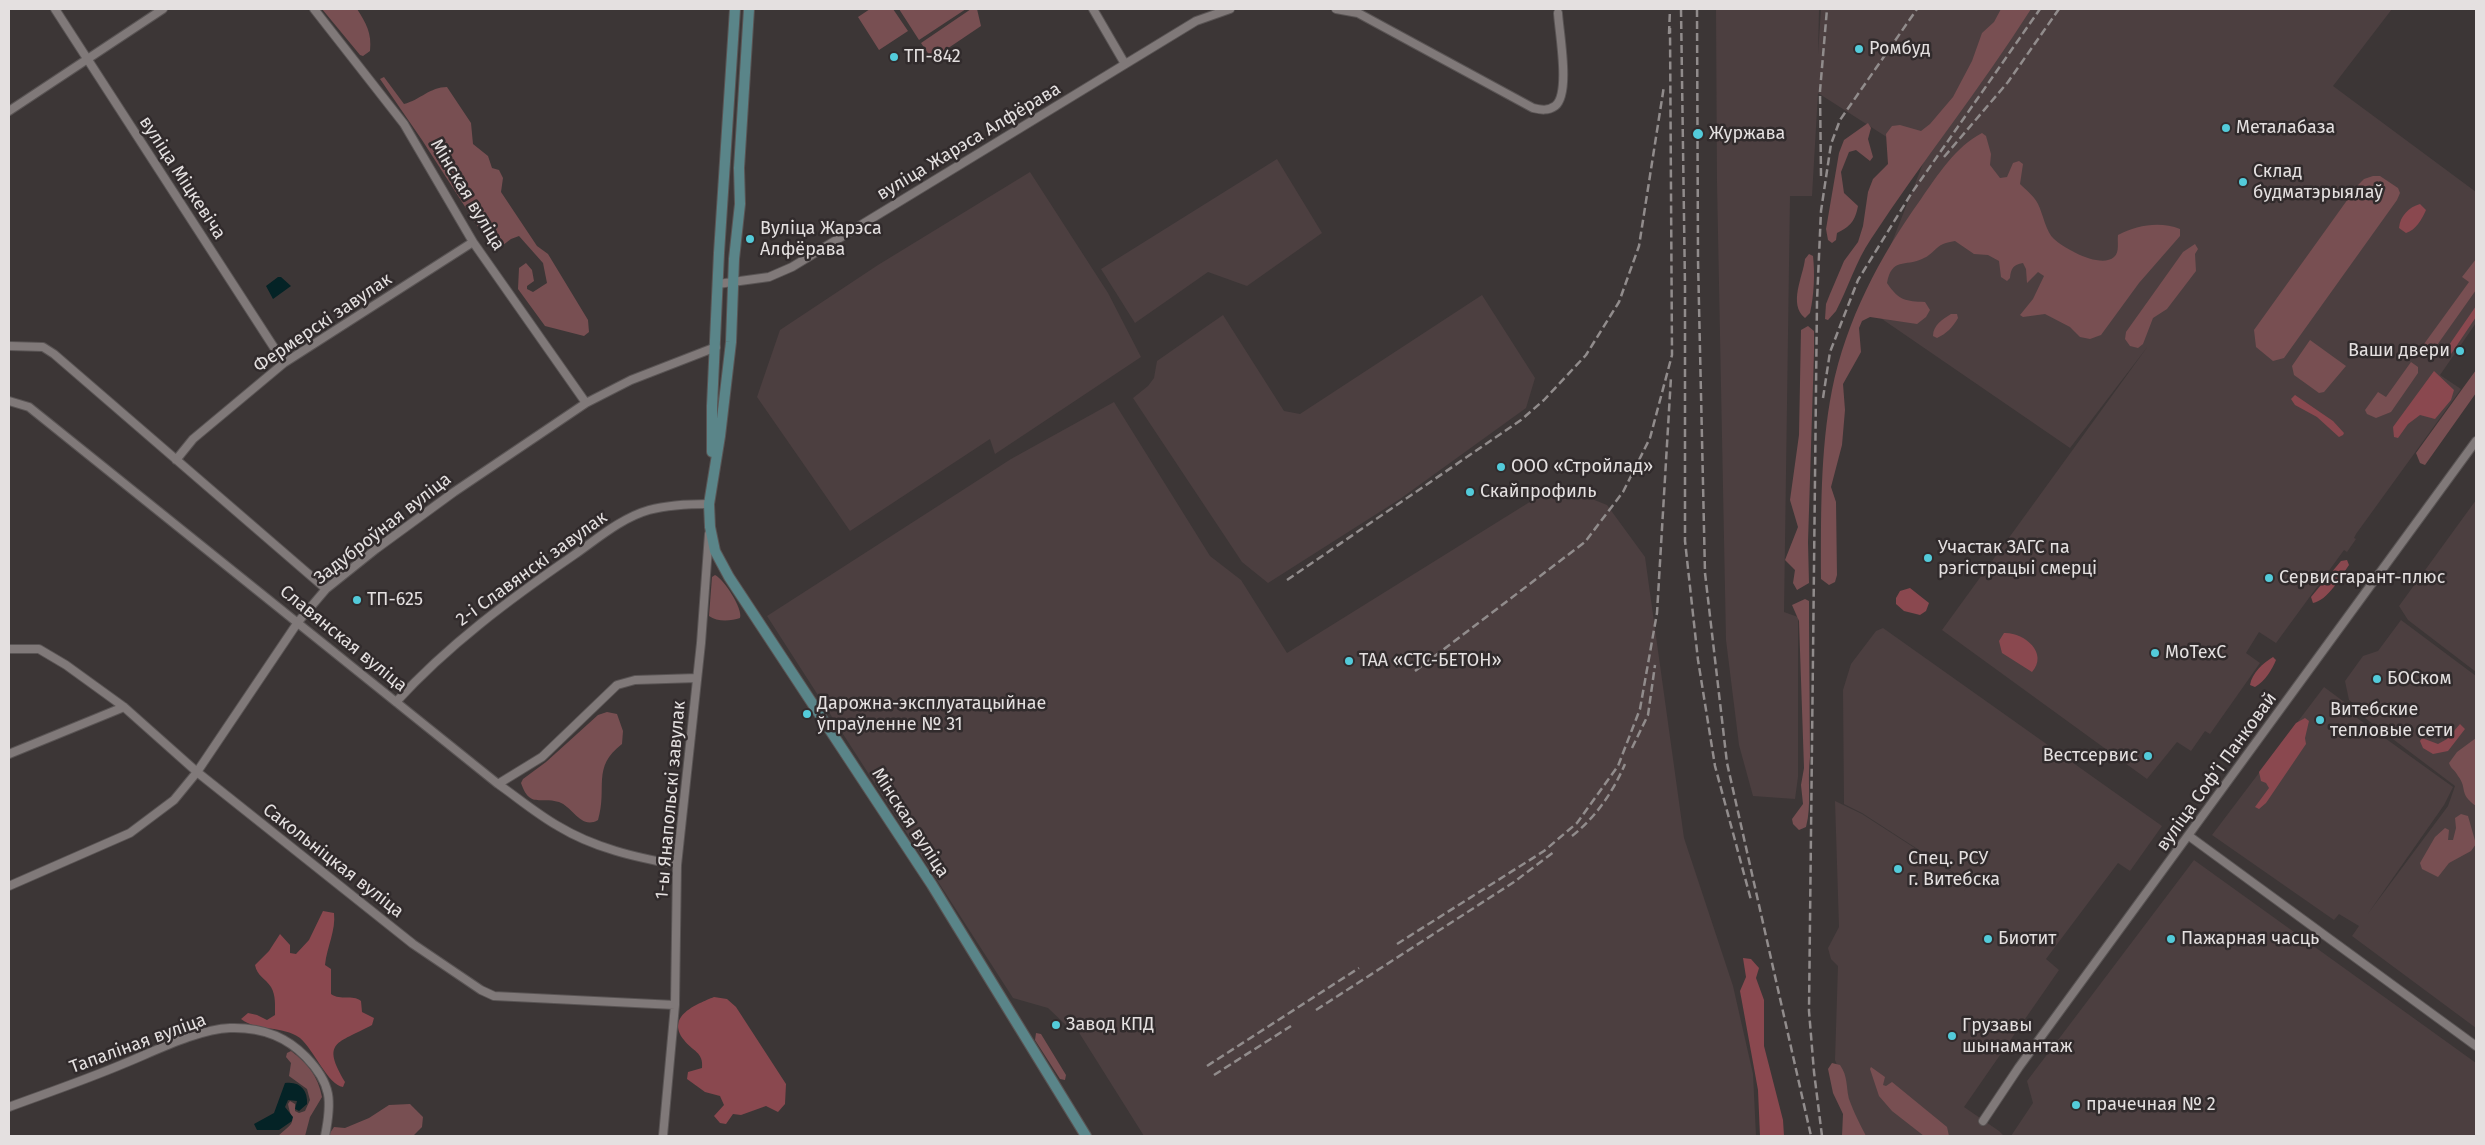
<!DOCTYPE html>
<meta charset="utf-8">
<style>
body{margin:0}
#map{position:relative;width:2485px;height:1145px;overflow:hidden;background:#3c3636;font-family:"Fira Sans",sans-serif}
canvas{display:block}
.frame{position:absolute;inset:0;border:10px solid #e4e0e0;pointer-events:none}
</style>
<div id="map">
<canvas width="2485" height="1145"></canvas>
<div class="frame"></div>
</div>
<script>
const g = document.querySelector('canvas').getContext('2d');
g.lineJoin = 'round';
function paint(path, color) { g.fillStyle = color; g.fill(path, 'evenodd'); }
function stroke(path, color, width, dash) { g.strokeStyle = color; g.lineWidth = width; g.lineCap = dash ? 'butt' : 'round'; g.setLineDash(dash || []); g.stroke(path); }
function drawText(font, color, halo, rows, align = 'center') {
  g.font = font + ' "Fira Sans",sans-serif'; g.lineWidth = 5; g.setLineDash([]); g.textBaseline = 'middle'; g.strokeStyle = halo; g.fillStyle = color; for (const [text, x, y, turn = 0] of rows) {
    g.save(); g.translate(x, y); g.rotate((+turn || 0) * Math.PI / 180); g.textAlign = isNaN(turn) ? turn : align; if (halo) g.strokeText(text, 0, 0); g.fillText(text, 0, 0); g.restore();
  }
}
paint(new Path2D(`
 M1716,9H1819L1818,54L1821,9H2392L2333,86L2476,192V323L2440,375L2461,389L2356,534L2354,538L2356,539L2347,552L2344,550L2276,643L2259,632L2246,653L2260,663L2210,734L2205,731L2191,751L2177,742L2147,779L1942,630L2148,346L2070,448L1866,308L1924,161L1818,93L1812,196H1790L1784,612L1798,617V777L1795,799L1753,796L1739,745L1726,640L1717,183Z
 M1277,159L1322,233L1247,286L1208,272L1135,323L1101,269Z
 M1030,172L1108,293L1141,357L995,454L990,439L850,531L757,397L780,330L878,265Z
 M1482,295L1535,378L1526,408L1400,499L1268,583L1242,562L1133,398L1148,386L1154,378L1157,361L1223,315L1284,411L1300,414Z
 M1114,402L1210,556L1241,580L1287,653L1557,485L1607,505L1645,557L1684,838L1733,986L1753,1074L1756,1136H1144L1073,1023L1067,1026L1048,1008L1013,998L767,616L1011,459Z
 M2476,500V672L2408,620L2399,606Z
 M2401,620L2476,676V1028L2352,936L2359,926L2339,914L2334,920L2212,835L2324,687L2359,713L2357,718L2453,787L2444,805L2367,915L2448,806L2455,786L2365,718L2368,714L2349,700L2345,681L2363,656L2378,651Z
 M1883,628L2162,826L2130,871L2118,863L2046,959L2059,970L1964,1107L1999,1131L2004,1136H1857L1847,1092L1835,1060L1838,966L1831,959L1828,948L1839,927L1835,801L1862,814L1969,883L1964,891L1970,883L1862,813L1844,804L1843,690L1851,664L1876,631Z
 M2194,860L2476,1063V1136H2011L2033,1103L2027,1081Z`), '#4c3f40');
paint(new Path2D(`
 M322,9H357C366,23 372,33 370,51L363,56L360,55Z
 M870,9H893L908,31L879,50L858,17Z
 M899,9H966L919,40Z
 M971,9H977L981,26L932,59L921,43Z
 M2001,9H2031C1981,88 1922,161 1871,239C1856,261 1848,288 1836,311L1828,320L1825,319L1826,304L1830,294L1844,261L1858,242L1863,226L1868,192L1873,179L1888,164L1886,134L1892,126L1900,125L1921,131L1930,124L1953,97L1972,61L1982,33L1994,22Z
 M384,77L404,104C420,100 430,87 447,87L471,123L473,144L488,156L492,168L499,170L503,178L501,192L537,246L548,254L588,320L589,332L584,336L545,326L518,289L519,268L526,263L532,270L534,281L527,286V289L533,292L547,283L543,263L519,236L511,239L499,248L491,247L422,140L380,79Z
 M1868,123L1871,128L1868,139L1873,157L1870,161L1856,150L1849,152L1841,172L1844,193L1858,206C1855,221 1851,226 1837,233L1836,240L1832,243L1828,240L1826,229L1839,153L1844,140Z
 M1982,133L1986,136L1991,154L1990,165L2000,178L2007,177L2013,163L2019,161L2023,164L2020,184C2026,190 2034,196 2038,204C2043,214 2046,232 2054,239C2065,249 2101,269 2114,257C2120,252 2117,242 2118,235C2137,225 2160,221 2180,229V236L2139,283L2101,335L2090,339L2080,337L2070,327L2045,314L2023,317L2020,315L2033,299L2044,276L2038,272L2027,283L2026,269L2023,263C2013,265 2011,268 2010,278L2007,281L2001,277L1999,261L1988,255L1974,254L1955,241C1933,244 1937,253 1922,259C1905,267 1892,257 1887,283C1899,301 1906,301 1925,302L1930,310L1926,317L1917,324L1870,317L1862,321L1859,328L1861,352L1843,384L1845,410L1842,445L1831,487L1836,502L1837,575L1835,582L1829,585L1821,579C1821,517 1820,451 1832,390C1846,320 1880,256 1921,199C1937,176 1956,146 1982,133Z
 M2373,176H2380L2398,188L2400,193L2397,200L2284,358L2273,361L2256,347L2254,330L2358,185L2364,179Z
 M2195,244L2198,249L2195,254L2196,271L2167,309L2153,318L2143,344L2138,348L2130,346L2125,339L2126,332L2183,252Z
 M1809,254L1813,256C1815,274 1814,295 1810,313L1805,318C1788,304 1803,277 1805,259Z
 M2476,259V290L2435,348H2431L2424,344L2469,282L2462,277Z
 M1951,314H1957L1958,318C1953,327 1946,334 1937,338L1933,336C1933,325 1943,319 1951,314Z
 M1808,326L1814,331V352L1808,542L1809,583L1797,590L1793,583L1795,570L1785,560L1798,527L1790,500L1799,435L1801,330Z
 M2310,340L2346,366L2324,392L2319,393L2294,375L2292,366Z
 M2411,362L2418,367V373L2391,412L2376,418L2367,414L2365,410L2378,392L2386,397Z
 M2476,370V393L2425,465L2420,463L2416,453Z
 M715,575C724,579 743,609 740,618C731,621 717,622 709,616L712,577Z
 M1805,599L1809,601V621L1810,757C1807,781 1812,805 1806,827L1799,830L1793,824L1792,819L1803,804L1801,785L1804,768L1799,621L1792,605Z
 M607,712L617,714L623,731L622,744C591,768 608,787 598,820C581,830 573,807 559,802C540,796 530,809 521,783L523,779L546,762L598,715Z
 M2476,738V806C2458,793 2468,789 2458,776C2455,770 2451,769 2449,763L2457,752Z
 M2461,814L2468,816L2476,844L2471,851L2449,863L2438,877L2422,869L2420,863L2435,837L2445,828L2449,830L2448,840H2453L2456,828L2455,818Z
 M1036,1033L1041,1034L1066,1075L1065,1080L1060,1079L1035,1040Z
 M291,1051C308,1064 318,1076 322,1097L310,1117L305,1136H278C298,1119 292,1125 288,1104L290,1101L295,1104V1111L299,1113L305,1111L310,1100L307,1089L289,1076L291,1063L286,1057L287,1053Z
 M1832,1063L1840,1065C1848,1076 1846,1087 1849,1099C1854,1113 1860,1124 1866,1136H1842L1843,1114L1833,1093L1828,1069Z
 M1871,1067L1885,1077L1883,1085L1886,1086L1892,1082L1947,1127L1949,1136H1924L1892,1111L1879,1096L1870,1069Z
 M410,1104L423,1117L422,1127L413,1136H328L334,1127L345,1128L369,1118L389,1105Z`), '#784f52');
paint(new Path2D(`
 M2420,204L2426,210C2422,219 2416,230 2406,233L2399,228C2400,216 2409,207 2420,204Z
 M2476,306V317L2451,354L2447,348Z
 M2434,371L2454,390L2451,400L2435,419L2420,415L2408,424L2398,438L2394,437L2393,427Z
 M2295,395L2333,421L2344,433L2343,435L2339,437L2317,417L2295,405L2291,399Z
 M2347,560L2349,565C2340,578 2328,600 2313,603L2311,597L2341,561Z
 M1910,588L1929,603L1926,611L1920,615L1904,611L1896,604V598L1900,591Z
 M2004,633C2024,632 2049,653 2032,672L2002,653L1999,641Z
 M2273,657L2276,660C2272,670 2265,681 2255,687L2250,685C2252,673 2263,663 2273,657Z
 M2305,718L2309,721L2305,738L2306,744L2266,803L2259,809L2255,807L2269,788L2266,783L2261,781L2259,772L2296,723Z
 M2460,724L2465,729L2448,751L2433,754L2423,748L2420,741L2422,738L2438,744L2447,739Z
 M323,911L334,913C336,931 327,946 325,965L331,969V994C341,1001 352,994 361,1001L362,1012L374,1018L372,1025C337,1044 321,1041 345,1082L343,1087C328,1085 314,1050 300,1038C282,1025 258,1032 241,1019L248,1013L257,1015L267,1020L275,1015C275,1007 276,995 271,987C265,978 257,976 255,965L269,951L280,934L290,945V953L296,954L309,940Z
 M1743,958L1751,959L1759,968L1756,978L1764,1000V1046L1783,1120L1784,1136H1760L1758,1090L1740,991L1746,977Z
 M714,997L727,999L736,1007L786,1084L785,1104L778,1112L766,1106L741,1115L733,1114L726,1124L720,1123L714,1116L724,1105L720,1096L705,1092L687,1079L688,1072L702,1068C704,1052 692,1051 684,1040C665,1016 697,1004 714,997Z`), '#8a484f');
paint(new Path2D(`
 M278,277H281L291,286L273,299L266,286Z
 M285,1083C300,1081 308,1090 307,1104L299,1111L295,1109L297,1101L288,1100L285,1107L293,1117L292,1121L279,1130H257L254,1124L274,1113Z`), '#042326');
const street = new Path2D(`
 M55,9L284,363
 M314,9L404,124L473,242L586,403
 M1093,9L1125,64
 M1336,9L1358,13L1533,108C1541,110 1548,111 1555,106C1571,94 1559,32 1558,13
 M9,111L163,9
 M718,284L769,277L792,267L1196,21L1230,9
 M9,346L43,347L54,354L326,589
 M9,401L29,407L498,784C518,798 537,814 558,826C594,848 635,857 677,865
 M176,460L193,439L284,363L473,242
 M9,649H39L66,665L124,707L197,772L413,944L481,990L494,996L675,1005
 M396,702C448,645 510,599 574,555C597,539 621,518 649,510C668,505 688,504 709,504
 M9,754L124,707
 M498,784L542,757L617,685L635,680L697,678
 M2189,836L2476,1046
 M9,886L130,833L174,800L197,772L298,622L326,589L376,549L454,492L586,403L631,380L716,347
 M9,1107C47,1093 85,1080 123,1064C153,1052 198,1029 230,1028C259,1027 286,1036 306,1057C332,1084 332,1101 325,1136
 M1983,1121L2019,1067L2476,441
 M663,1136L675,1005L677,865L701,643L709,534`);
const secondary = new Path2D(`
 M749,9L739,168L740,204L734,259L731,342L720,436L709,504L710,527L715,551L729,577L932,885L1086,1136
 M712,452V406L719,253L735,9`);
stroke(street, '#595454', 10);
stroke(secondary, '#595454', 12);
stroke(street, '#807979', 8);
stroke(secondary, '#5a8589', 10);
stroke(new Path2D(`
 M1681,9L1685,286V541L1698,660L1715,766L1751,900
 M1697,9L1698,260L1705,573L1727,763L1811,1136
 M1669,34L1670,9
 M1944,157L2008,82L2059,9
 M1821,176L1820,91L1827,9
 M1823,398L1830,352L1858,280L1911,194L2040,9
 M1287,580L1521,420L1544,400L1586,355L1619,302L1639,246L1664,86
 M1415,671L1585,542L1623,492L1650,438L1672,355L1670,28
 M1632,748L1648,715L1655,665
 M1572,836C1596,817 1613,792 1625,764
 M1397,944L1544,851L1577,823L1618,766L1640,709L1657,613L1671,377
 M1316,1010L1514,882L1555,851
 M1207,1066L1359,968
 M1214,1075L1291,1026
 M1822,1136L1814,1072L1809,1011L1817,301L1821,211L1831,144L1840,120L1917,9`), '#918c8c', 2.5, [8, 4]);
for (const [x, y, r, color] of [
 [1859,49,5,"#53cbda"],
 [894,57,5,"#53cbda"],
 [2226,128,5,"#53cbda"],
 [1698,134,6,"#53cbda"],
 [2243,182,5,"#53cbda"],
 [750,239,5,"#53cbda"],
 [2460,351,5,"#53cbda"],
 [1501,467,5,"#53cbda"],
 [1470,492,5,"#53cbda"],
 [1928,558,5,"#53cbda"],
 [2269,578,5,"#53cbda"],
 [357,600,5,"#53cbda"],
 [2155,653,5,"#53cbda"],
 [1349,661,5,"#53cbda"],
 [2377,679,5,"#53cbda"],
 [807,714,5,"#53cbda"],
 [2320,720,5,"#53cbda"],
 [2148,756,5,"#53cbda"],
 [1898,869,5,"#53cbda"],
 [1988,939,5,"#53cbda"],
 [2171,939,5,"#53cbda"],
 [1056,1025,5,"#53cbda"],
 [1952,1036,5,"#53cbda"],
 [2076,1105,5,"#53cbda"]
]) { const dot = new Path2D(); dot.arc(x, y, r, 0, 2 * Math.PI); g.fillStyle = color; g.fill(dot); stroke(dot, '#312b2c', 2); }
drawText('18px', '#e4e0e0', '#312b2c', [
 ["Ромбуд",1869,49],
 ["ТП-842",904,57],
 ["Металабаза",2236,128],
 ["Журжава",1709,134],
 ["Склад",2253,172],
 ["будматэрыялаў",2253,193],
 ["Вуліца Жарэса",760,229],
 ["Алфёрава",760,250],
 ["Ваши двери",2450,351,"right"],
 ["ООО «Стройлад»",1511,467],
 ["Скайпрофиль",1480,492],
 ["Участак ЗАГС па",1938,548],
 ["рэгістрацыі смерці",1938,569],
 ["Сервисгарант-плюс",2279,578],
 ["ТП-625",367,600],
 ["MoTexC",2165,653],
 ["ТАА «СТС-БЕТОН»",1359,661],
 ["БОСком",2387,679],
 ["Дарожна-эксплуатацыйнае",817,704],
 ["ўпраўленне № 31",817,725],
 ["Витебские",2330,710],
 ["тепловые сети",2330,731],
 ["Вестсервис",2138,756,"right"],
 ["Спец. РСУ",1908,859],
 ["г. Витебска",1908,880],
 ["Биотит",1998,939],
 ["Пажарная часць",2181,939],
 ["Завод КПД",1066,1025],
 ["Грузавы",1962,1026],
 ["шынамантаж",1962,1047],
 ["прачечная № 2",2086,1105]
], 'left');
drawText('18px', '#e4e0e0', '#312b2c', [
 ["вуліца Жарэса Алфёрава",969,142,-31],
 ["вуліца Міцкевіча",182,178,57],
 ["Мінская вуліца",467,195,59],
 ["Фермерскі завулак",323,323,-34],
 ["Задуброўная вуліца",383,529,-38],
 ["2-і Славянскі завулак",532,569,-36],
 ["Славянская вуліца",343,639,39],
 ["вуліца Софʼі Панковай",2217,772,-54],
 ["1-ы Янапольскі завулак",671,800,-85],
 ["Мінская вуліца",910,823,57],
 ["Сакольніцкая вуліца",333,861,38],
 ["Тапаліная вуліца",138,1044,-20]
]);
</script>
